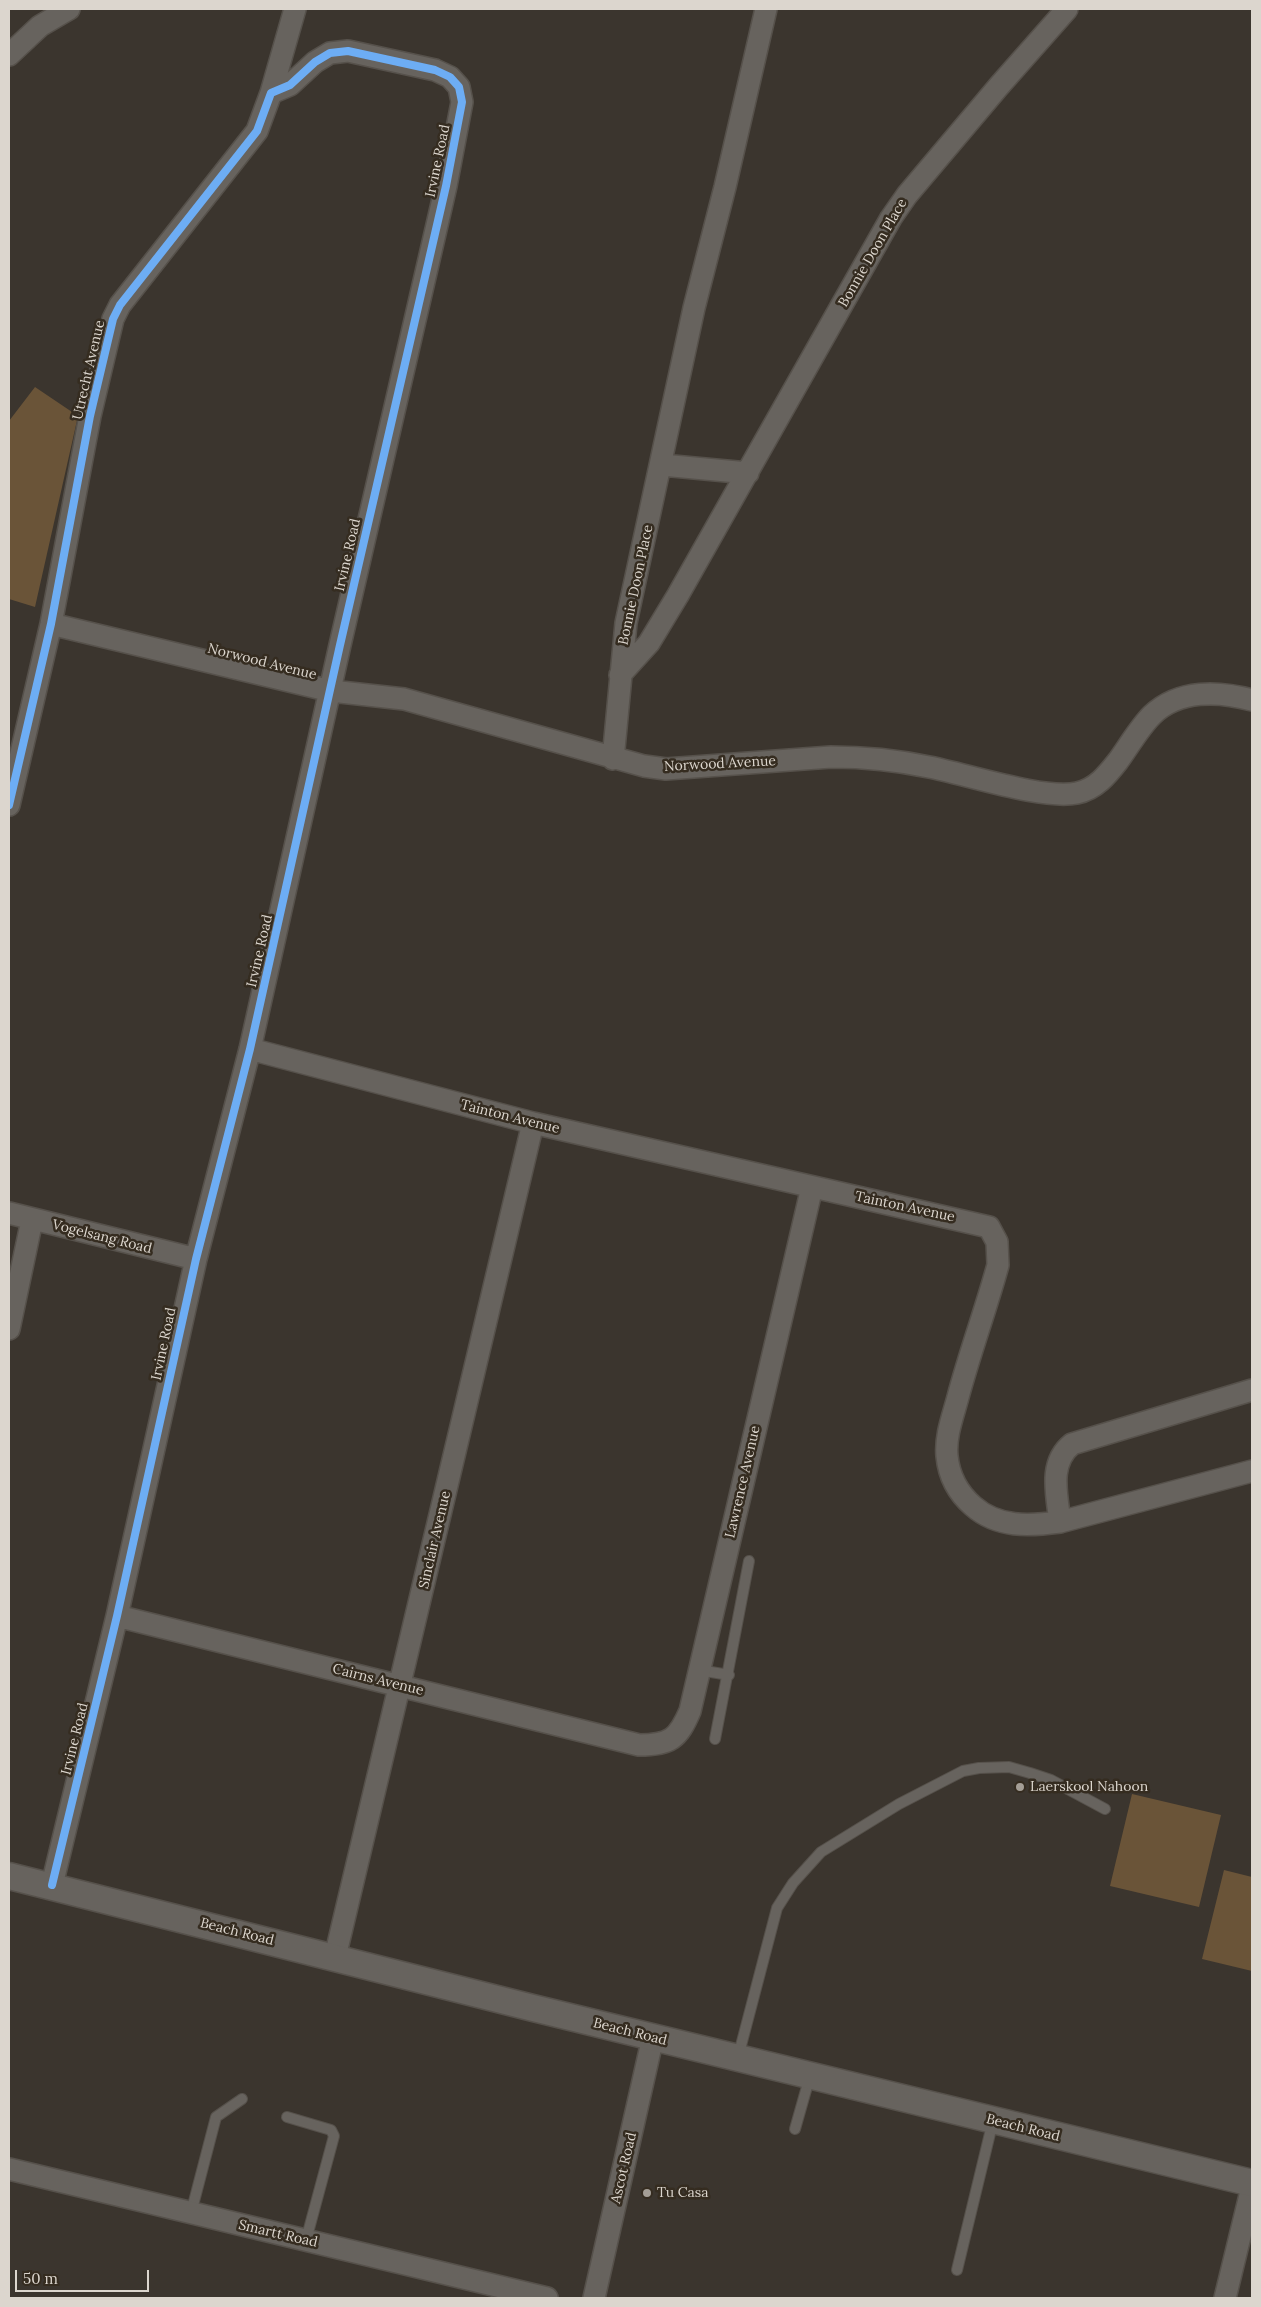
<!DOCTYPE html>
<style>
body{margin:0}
#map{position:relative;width:1261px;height:2307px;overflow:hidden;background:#3b352e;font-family:Lora,serif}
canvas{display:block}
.frame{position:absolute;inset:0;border:10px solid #dcd6ce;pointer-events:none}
.scale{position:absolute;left:15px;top:2270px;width:134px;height:22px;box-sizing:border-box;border:2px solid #dcd6ce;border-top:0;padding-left:6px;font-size:15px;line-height:18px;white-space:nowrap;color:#dcd6ce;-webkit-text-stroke:4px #352c20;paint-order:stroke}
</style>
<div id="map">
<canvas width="1261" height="2307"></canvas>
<div class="frame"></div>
<div class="scale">50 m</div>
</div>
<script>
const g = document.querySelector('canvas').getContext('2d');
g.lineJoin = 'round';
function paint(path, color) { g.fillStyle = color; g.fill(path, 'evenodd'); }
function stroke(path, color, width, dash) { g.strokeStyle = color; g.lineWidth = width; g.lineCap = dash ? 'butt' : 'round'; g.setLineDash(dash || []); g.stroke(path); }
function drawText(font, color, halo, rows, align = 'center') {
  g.font = font + ' Lora,serif'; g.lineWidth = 5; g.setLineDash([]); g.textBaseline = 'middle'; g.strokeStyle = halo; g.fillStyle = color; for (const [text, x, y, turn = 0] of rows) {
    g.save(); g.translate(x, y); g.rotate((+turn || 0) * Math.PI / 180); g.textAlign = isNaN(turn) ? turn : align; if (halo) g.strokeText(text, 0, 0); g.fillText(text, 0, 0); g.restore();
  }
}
paint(new Path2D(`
 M35,387L78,416L35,607L9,599V421Z
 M1132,1794L1221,1815L1199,1907L1110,1886Z
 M1224,1870L1252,1877V1971L1202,1959Z`), '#6a5438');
const service = new Path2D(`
 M699,1670L729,1675
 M715,1739L749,1561
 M738,2057L777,1908L793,1883L821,1852L899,1804L963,1771L979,1768L1009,1767L1030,1773L1051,1780L1105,1809
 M287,2117L331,2130L334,2136L306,2240
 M795,2129L810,2076
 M191,2213L216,2117L242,2099
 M957,2270L993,2121`);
const minor = new Path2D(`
 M9,55L40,26L69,9
 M271,93L295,9
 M662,465L748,473
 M51,624L331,691L404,699L644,766L666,769L831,757C864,757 896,760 929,767C966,774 1043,800 1077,793C1096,789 1107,775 1118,761C1129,746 1139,728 1152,715C1179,689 1219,691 1252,700
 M620,675L649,643L678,595L891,218L907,195L999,86L1067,9
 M613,759L626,623L694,308L725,187L766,9
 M9,805L51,624L90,416L113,319L120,305L257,131L271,93L290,85L315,62L330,53L348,51L435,70L450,77L459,87L462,102L446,186L340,645L250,1049L196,1259L117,1616L52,1885
 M250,1049L533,1123L989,1227L997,1242L998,1265C986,1309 970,1352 958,1397C953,1416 945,1436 947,1456C949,1477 958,1493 973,1506C998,1528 1029,1526 1060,1522L1252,1471
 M9,1213L196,1259
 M9,1329L32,1220
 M1060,1522C1057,1495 1048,1463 1072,1444L1252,1390
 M117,1616L639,1745C670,1745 678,1739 690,1711L812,1187
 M335,1957L533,1123
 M9,2169L547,2298
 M594,2298L653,2037
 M1225,2298L1252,2187`);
const tertiary = new Path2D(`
 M9,1876L533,2008L1252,2183`);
stroke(service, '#56514b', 12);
stroke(minor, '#56514b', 24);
stroke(tertiary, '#56514b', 29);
stroke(service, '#67635e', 10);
stroke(minor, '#67635e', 21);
stroke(tertiary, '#67635e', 26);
stroke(new Path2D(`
 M9,805L51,624L90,416L113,319L120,305L257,131L271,93L290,85L315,62L330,53L348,51L435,70L450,77L459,87L462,102L446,186L340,645L250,1049L196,1259L117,1616L52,1885`), '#6dadf4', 8);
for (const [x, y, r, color] of [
 [1020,1787,5,"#a49e96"],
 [647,2193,5,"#a49e96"]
]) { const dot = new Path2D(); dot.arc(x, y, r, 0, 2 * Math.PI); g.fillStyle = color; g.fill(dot); stroke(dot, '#352c20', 2); }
drawText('14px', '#dcd6ce', '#352c20', [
 ["Irvine Road",438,161,-78],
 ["Bonnie Doon Place",873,253,-60],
 ["Utrecht Avenue",89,370,-77],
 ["Irvine Road",348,555,-77],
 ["Bonnie Doon Place",636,585,-78],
 ["Norwood Avenue",262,662,14],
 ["Norwood Avenue",720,764,-3],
 ["Irvine Road",260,951,-77],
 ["Tainton Avenue",510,1117,14],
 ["Tainton Avenue",905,1207,12],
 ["Vogelsang Road",102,1237,14],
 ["Irvine Road",164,1344,-78],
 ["Lawrence Avenue",743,1482,-77],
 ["Sinclair Avenue",435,1540,-77],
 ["Cairns Avenue",378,1680,14],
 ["Irvine Road",75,1739,-76],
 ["Beach Road",237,1932,14],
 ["Beach Road",630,2032,14],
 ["Beach Road",1023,2128,14],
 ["Ascot Road",624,2168,-77],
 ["Smartt Road",278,2234,13]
]);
drawText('14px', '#dcd6ce', '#352c20', [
 ["Laerskool Nahoon",1030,1787],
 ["Tu Casa",657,2193]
], 'left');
</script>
